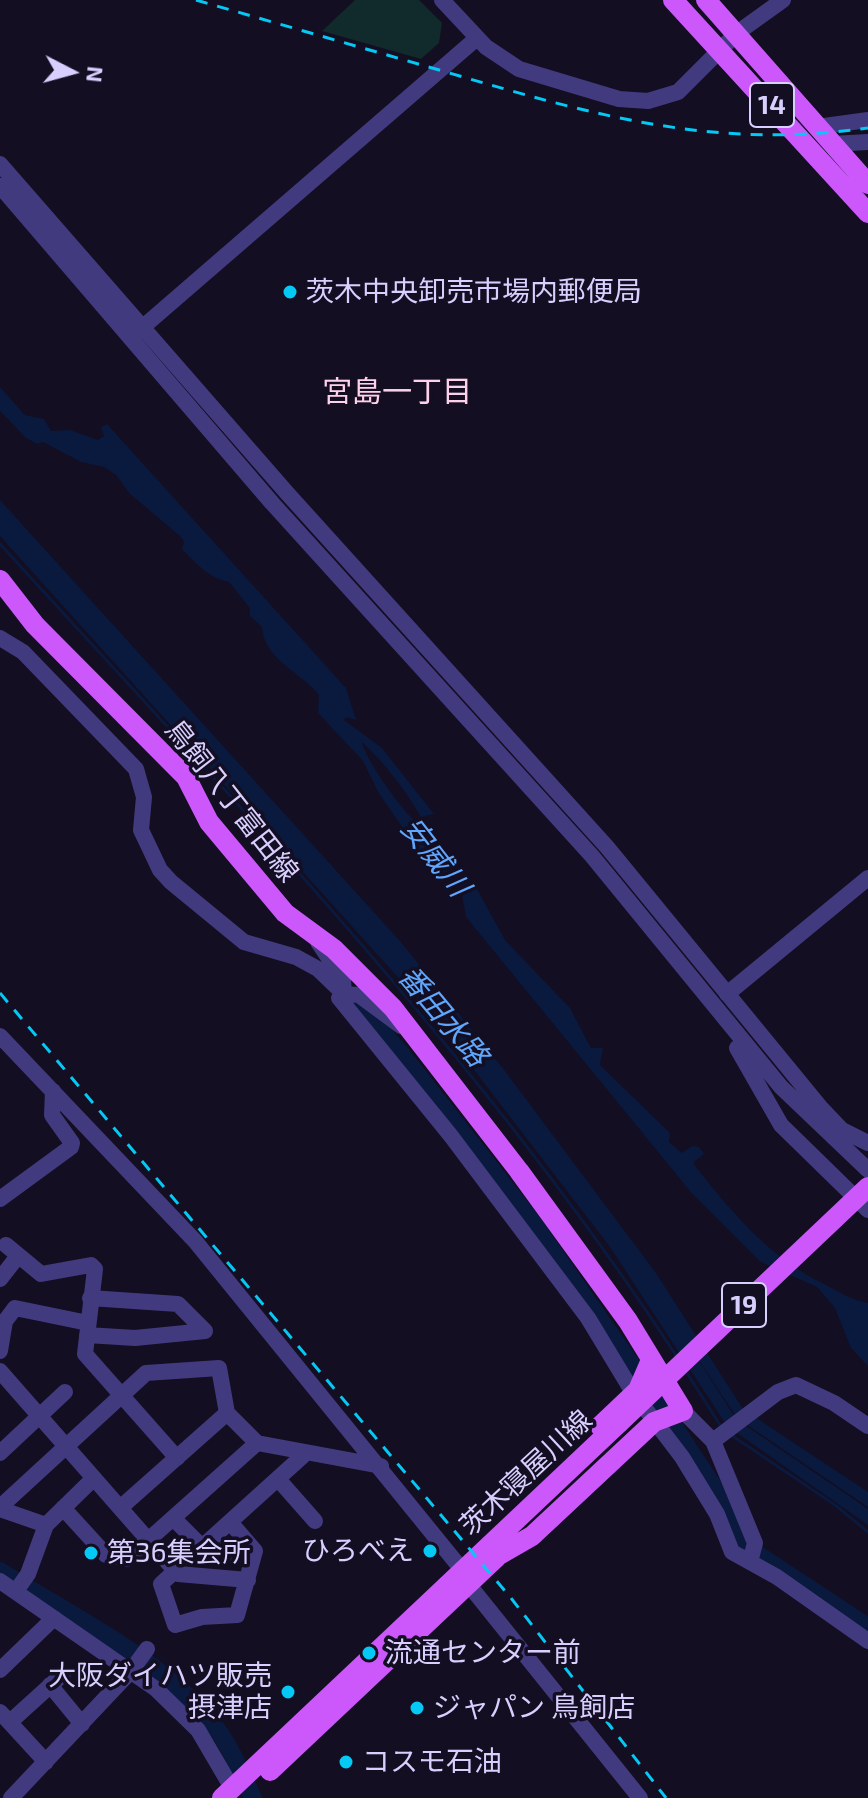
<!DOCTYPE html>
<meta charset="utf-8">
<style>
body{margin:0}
#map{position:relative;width:868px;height:1798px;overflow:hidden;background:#130e21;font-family:"Exo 2",sans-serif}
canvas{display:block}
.north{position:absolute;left:32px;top:32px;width:80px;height:80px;-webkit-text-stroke:6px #130e21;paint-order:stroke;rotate:96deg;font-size:22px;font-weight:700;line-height:32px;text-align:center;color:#d8cffe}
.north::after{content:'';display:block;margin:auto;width:28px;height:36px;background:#d8cffe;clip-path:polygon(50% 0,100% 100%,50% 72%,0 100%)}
</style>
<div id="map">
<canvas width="868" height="1798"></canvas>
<div class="north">N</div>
</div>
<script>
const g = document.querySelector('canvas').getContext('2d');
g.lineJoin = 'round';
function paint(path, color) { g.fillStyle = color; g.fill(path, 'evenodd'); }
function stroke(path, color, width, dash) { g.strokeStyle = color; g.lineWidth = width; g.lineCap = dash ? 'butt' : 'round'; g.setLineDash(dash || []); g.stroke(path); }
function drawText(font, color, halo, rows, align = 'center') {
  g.font = font + ' "Exo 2","Noto Sans JP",sans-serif'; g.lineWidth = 7; g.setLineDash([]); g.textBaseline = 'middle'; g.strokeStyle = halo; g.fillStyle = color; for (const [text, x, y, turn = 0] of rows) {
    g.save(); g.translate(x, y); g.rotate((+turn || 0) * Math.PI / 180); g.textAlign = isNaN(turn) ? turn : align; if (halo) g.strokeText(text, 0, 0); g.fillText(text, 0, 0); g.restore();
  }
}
paint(new Path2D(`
 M355,0H419L442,23L439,43L421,59L322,31Z
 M222,1538L242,1562L227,1561L213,1545Z`), '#112a2b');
paint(new Path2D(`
 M0,387L25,415L44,419L51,431L70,430L98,440L104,436L101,427L107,424L346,688L356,720L346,717L344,720L382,748L434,814L421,817C404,788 386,765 362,742C365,760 415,832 435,835L440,853L456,873L476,887L505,940L570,1008L591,1048H603L600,1065L670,1133L669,1142L682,1153L692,1146L699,1147L704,1154L694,1162L695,1166C732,1212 768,1256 822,1283C838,1291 851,1300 868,1303V1366L851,1348L835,1308L817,1287L761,1262L690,1191L466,917L462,894L438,867L424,859L378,792L363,761L318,713L319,695C301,672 264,660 262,627L250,616V608L229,582C209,578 196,564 182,549L184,542L181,537L129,493L116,475L104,467L81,462L43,442L37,444L26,438L0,411Z
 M0,500L400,941L502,1067L656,1273L743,1409L868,1492V1507L737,1418L687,1342L736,1419L868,1509V1525L727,1426L610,1247L431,1014L0,536Z`), '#0a193e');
stroke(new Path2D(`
 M0,544C238,805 483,1060 677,1357
 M685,1370L722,1428
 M731,1435L835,1505L868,1532`), '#0a193e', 3);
stroke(new Path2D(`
 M354,1000L403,1056L530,1219L663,1410L715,1489L748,1548L868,1627
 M0,1571C73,1617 166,1660 219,1732C233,1751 243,1777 253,1798`), '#0a193e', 18);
stroke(new Path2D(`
 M442,0L486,47L519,69L619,99L648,101L678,92L737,33L783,0
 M817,127L868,120
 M832,144L868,142
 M0,164L287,493L607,847L821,1108L842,1130L868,1143
 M0,186L272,503L592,856L781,1087L868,1170
 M136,333L477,38
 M0,638L23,652L136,769L144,797L141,830L160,870L171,882L244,942L296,957L318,969L344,994L359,995L401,1026
 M318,942L343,979L344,994L339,998L451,1136L588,1318L634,1394L682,1457L717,1514L732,1552L777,1577L868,1641
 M727,994L868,878
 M0,1036L195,1241L463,1571
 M737,1048L781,1125L868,1210
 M0,1199L71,1147L72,1143L52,1115L53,1091
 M6,1245L41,1274L91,1265L95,1269L85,1354L177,1458
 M0,1279L18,1256
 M90,1298L178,1304L205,1331
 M87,1335L135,1338L205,1331
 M0,1351L5,1321L15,1308L88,1323
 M0,1371L178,1574L248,1580
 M683,1411L713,1441L778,1392L796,1385L834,1403L868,1426
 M713,1441L755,1543L750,1562
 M0,1453L65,1392
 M278,1479L315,1521
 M0,1507L146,1373L219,1368L227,1413L257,1443L381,1466
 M63,1508L106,1555L127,1559L257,1443
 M120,1508L227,1413
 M0,1509L46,1525
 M173,1518L202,1547L306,1453
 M175,1571L161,1584L175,1625L202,1617L237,1615L255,1551L230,1522
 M0,1581L156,1689L198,1730L232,1788
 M469,1585L640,1798
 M16,1591L28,1574L46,1525L94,1478
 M0,1670L54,1618
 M50,1685L82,1724
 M0,1712L46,1762
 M10,1722L63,1674
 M11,1798L131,1671L147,1649`), '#423a7f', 16);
stroke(new Path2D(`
 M673,0L868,213
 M706,0L868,184
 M0,580L35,625L186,777L209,822L285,913L334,949L393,1008L519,1171L628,1321L683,1411L654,1422L532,1536L499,1555
 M600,1426L638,1390L651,1360
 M270,1771L497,1557
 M222,1798L619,1423`), '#cc58fc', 20);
stroke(new Path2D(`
 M196,0C279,24 363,48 446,72C593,115 713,150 868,128
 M0,993L511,1598L666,1798`), '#05c8f4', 3, [12, 10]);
stroke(new Path2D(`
 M619,1423L868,1187`), '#cc58fc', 20);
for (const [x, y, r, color] of [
 [290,292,8,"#05c8f4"],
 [430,1551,8,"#05c8f4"],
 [91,1553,8,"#05c8f4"],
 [369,1653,8,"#05c8f4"],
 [288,1692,8,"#05c8f4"],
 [417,1708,8,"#05c8f4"],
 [346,1762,8,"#05c8f4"]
]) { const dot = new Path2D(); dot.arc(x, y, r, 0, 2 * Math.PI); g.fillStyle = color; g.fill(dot); stroke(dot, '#130e21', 3); }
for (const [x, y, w] of [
 [772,105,44],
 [744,1305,44]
]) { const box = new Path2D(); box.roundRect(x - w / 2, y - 22, w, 44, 6); g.fillStyle = '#130e21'; g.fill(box); stroke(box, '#d8cffe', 2); }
drawText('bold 26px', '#d8cffe', null, [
 ["14",772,105],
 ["19",744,1305]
]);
drawText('28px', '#d8cffe', '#130e21', [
 ["茨木中央卸売市場内郵便局",306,292],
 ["ひろべえ",414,1551,"right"],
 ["第36集会所",107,1553],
 ["流通センター前",385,1653],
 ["大阪ダイハツ販売",272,1676,"right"],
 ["摂津店",272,1708,"right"],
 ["ジャパン 鳥飼店",433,1708],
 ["コスモ石油",362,1762]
], 'left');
drawText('28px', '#d8cffe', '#130e21', [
 ["鳥飼八丁富田線",232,801,52],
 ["茨木寝屋川線",526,1473,-43]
]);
drawText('30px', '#fed1ea', '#130e21', [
 ["宮島一丁目",397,392]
]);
drawText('italic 30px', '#5fa6fc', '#130e21', [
 ["安威川",435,857,52],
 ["番田水路",443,1016,50]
]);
</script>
